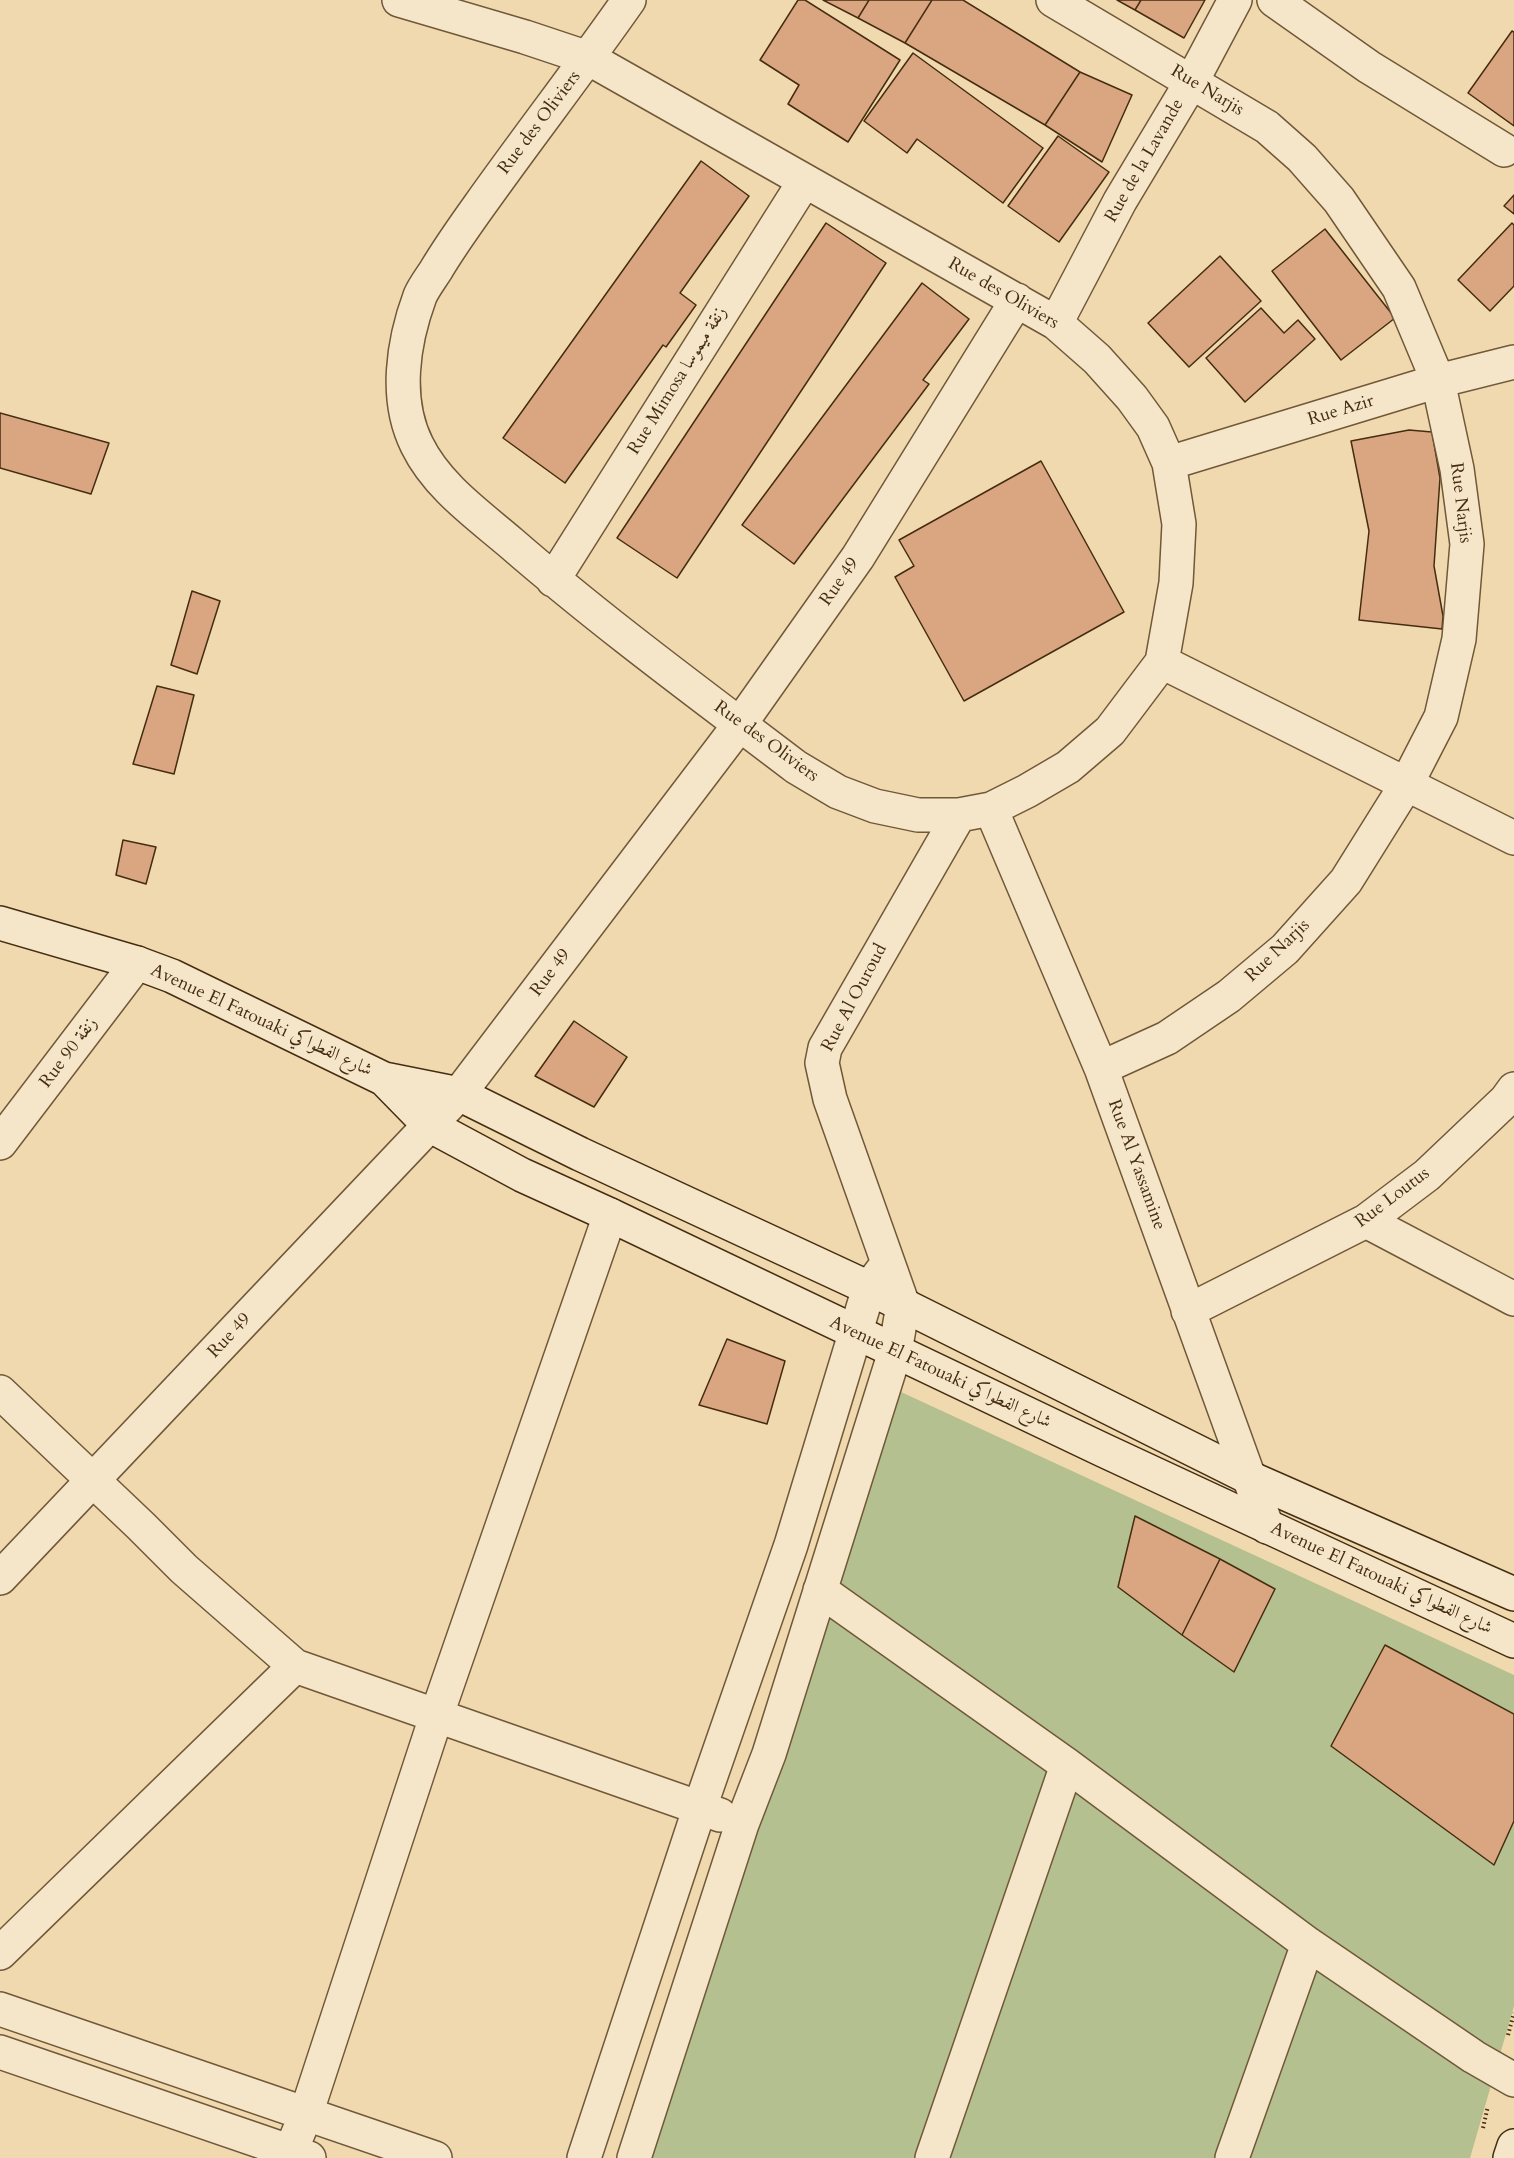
<!DOCTYPE html>
<meta charset="utf-8">
<style>
body{margin:0}
canvas{display:block;background:#f0d9ae}
</style>
<canvas width="1514" height="2158"></canvas>
<script>
const g = document.querySelector('canvas').getContext('2d');
g.lineJoin = 'round';
function paint(path, color) { g.fillStyle = color; g.fill(path, 'evenodd'); }
function stroke(path, color, width, dash) { g.strokeStyle = color; g.lineWidth = width; g.lineCap = dash ? 'butt' : 'round'; g.setLineDash(dash || []); g.stroke(path); }
function drawText(font, color, halo, rows, align = 'center') {
  g.font = font + ' Cardo,Amiri,serif'; g.lineWidth = 4.5; g.setLineDash([]); g.textBaseline = 'middle'; g.strokeStyle = halo; g.fillStyle = color; for (const [text, x, y, turn = 0] of rows) {
    g.save(); g.translate(x, y); g.rotate((+turn || 0) * Math.PI / 180); g.textAlign = isNaN(turn) ? turn : align; if (halo) g.strokeText(text, 0, 0); g.fillText(text, 0, 0); g.restore();
  }
}
paint(new Path2D(`
 M888,1386L1514,1675V2006L1470,2158H645Z`), '#b4c08f');
const building = new Path2D(`
 M798,0H805L900,60L848,142L788,104L799,85L760,60Z
 M823,0H869L858,18Z
 M869,0H932L905,43L858,18Z
 M932,0H963L1080,72L1045,125L905,43Z
 M1117,0H1141L1135,10Z
 M1141,0H1205L1184,38L1135,10Z
 M1512,31L1514,32V126L1468,93Z
 M913,53L1043,148L1003,203L917,139L907,153L864,121Z
 M1080,72L1132,95L1102,162L1045,125Z
 M1058,136L1109,172L1059,242L1008,206Z
 M701,161L749,196L680,293L696,305L666,347L663,345L565,483L503,438Z
 M1514,195V214L1504,206Z
 M826,223L886,263L677,578L617,538Z
 M1512,223L1514,225V286L1490,311L1458,280Z
 M1325,229L1395,318L1341,360L1272,271Z
 M1220,256L1261,301L1189,367L1148,323Z
 M922,283L969,319L923,380L929,384L794,564L742,525Z
 M1261,308L1284,333L1298,320L1315,339L1245,402L1206,358Z
 M0,413L109,443L91,494L0,468Z
 M1409,430L1432,432L1440,478L1434,566L1443,616L1442,629L1359,620L1369,531L1351,441Z
 M1041,461L1124,612L964,701L895,577L914,566L899,540Z
 M192,591L220,601L197,674L171,665Z
 M157,686L194,695L174,774L133,764Z
 M123,840L156,847L146,884L116,875Z
 M574,1021L627,1057L594,1107L535,1076Z
 M727,1339L785,1361L767,1424L699,1405Z
 M1135,1516L1220,1559L1182,1635L1118,1587Z
 M1220,1559L1275,1589L1234,1672L1182,1635Z
 M1385,1645L1514,1714V1821L1494,1865L1331,1746Z`);
paint(building, '#daa681');
stroke(building, '#452d11', 1.5);
const street = new Path2D(`
 M399,0L525,37L588,58L1056,323L1097,359L1132,398L1153,427L1169,463L1179,524L1176,583L1162,662L1110,731L1068,767L1027,791L991,809L959,815H918L875,806L838,792L796,767C700,694 602,622 511,543C477,514 437,486 417,445C394,399 403,342 420,296C424,287 431,278 436,270C449,248 464,227 479,206C528,137 580,70 629,0
 M1053,0L1267,127L1302,158L1339,200L1399,288L1438,381L1457,469L1467,544L1459,639L1441,717L1406,785L1346,881L1285,949L1229,996L1167,1038L1101,1068
 M1274,0L1369,67L1504,150
 M1056,323L1120,201L1192,81L1235,0
 M1169,463L1438,381L1514,362
 M553,580L804,182
 M1162,662L1514,838
 M991,809L1101,1068L1267,1527
 M0,1143L137,963
 M1366,1221L1514,1299
 M1188,1311L1366,1221L1427,1175L1506,1100L1514,1089
 M0,1392L141,1526L184,1569L295,1666L720,1815
 M0,1578L459,1094L740,724L858,557L1017,300
 M820,1590L1067,1765L1308,1944L1474,2057L1514,2080
 M0,1953L295,1666
 M0,2009L435,2158
 M0,2052L309,2158
 M288,2158L306,2114L436,1717L610,1215
 M584,2158L700,1807L791,1545L869,1288L885,1267
 M634,2158L742,1824L769,1754L895,1352L903,1305L830,1099L822,1063L825,1048L959,815
 M932,2158L1067,1765
 M1232,2158L1308,1944`);
const secondary = new Path2D(`
 M0,923L137,963L172,976L384,1079L459,1094L580,1154L869,1288L1250,1478L1514,1594
 M384,1079L429,1125L522,1175L610,1215L1103,1450L1514,1641
 M1510,2158L1514,2146`);
stroke(street, '#705838', 36);
stroke(secondary, '#452d11', 36);
stroke(new Path2D(`
 M1508,2035L1514,2013
 M1483,2128L1488,2106`), '#452d11', 4, [1.5, 3]);
stroke(street, '#f5e6ca', 33);
stroke(secondary, '#f5e6ca', 33);
drawText('18px', '#452d11', '#f5e6ca', [
 ["Rue Narjis",1207,91,31],
 ["Rue des Oliviers",540,123,-53],
 ["Rue de la Lavande",1145,161,-60],
 ["Rue des Oliviers",1003,294,30],
 ["Rue Mimosa زنقة ميموسا",678,381,-58],
 ["Rue Azir",1341,411,-17],
 ["Rue Narjis",1460,503,83],
 ["Rue 49",840,582,-55],
 ["Rue des Oliviers",766,742,36],
 ["Rue Narjis",1278,951,-44],
 ["Rue 49",551,973,-53],
 ["Rue Al Ouroud",855,998,-62],
 ["Avenue El Fatouaki شارع الفطواكي",261,1021,25],
 ["Rue 90 زنقة",69,1053,-53],
 ["Rue Al Yassamine",1136,1165,70],
 ["Rue Loutus",1393,1198,-37],
 ["Rue 49",230,1336,-47],
 ["Avenue El Fatouaki شارع الفطواكي",940,1373,25],
 ["Avenue El Fatouaki شارع الفطواكي",1381,1579,25]
]);
</script>
